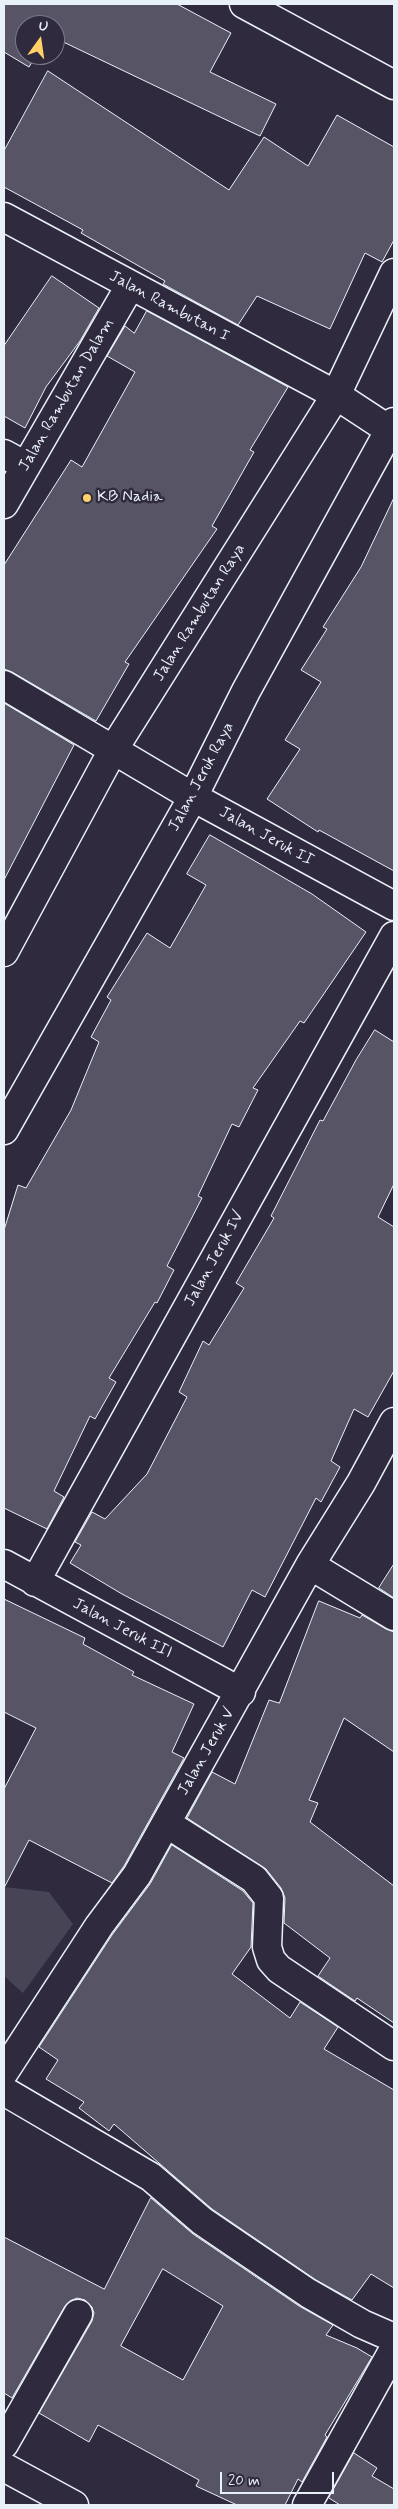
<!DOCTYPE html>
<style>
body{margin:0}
#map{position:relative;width:398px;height:2509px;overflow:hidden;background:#2f2a3d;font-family:Mynerve,sans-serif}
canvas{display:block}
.frame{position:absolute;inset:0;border:5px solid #e8f1f8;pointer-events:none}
.north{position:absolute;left:15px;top:15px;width:50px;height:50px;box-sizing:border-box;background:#2f2a3d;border:1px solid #797a88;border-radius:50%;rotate:14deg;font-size:14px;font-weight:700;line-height:20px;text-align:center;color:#e8f1f8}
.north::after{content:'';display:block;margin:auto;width:18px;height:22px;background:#ffd166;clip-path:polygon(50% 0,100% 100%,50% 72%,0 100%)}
.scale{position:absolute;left:220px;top:2472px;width:114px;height:22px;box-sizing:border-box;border:2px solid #e8f1f8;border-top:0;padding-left:6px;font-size:15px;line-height:18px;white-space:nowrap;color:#e8f1f8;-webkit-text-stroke:4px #2f2a3d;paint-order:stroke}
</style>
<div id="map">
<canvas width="398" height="2509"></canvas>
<div class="frame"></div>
<div class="north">U</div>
<div class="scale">20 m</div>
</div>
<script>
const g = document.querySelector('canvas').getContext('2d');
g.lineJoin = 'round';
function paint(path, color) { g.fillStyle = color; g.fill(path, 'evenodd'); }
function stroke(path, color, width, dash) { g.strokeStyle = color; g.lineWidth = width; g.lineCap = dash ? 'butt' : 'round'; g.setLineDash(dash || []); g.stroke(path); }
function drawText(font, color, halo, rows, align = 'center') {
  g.font = font + ' Mynerve,sans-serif'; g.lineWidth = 5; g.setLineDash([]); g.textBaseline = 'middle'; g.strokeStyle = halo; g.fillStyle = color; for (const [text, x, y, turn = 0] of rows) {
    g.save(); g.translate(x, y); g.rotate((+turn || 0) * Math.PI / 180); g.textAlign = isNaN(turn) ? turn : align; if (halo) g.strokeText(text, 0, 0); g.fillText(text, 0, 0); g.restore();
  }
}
paint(new Path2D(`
 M4,1887L49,1892L73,1924L23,1993L4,1976Z`), '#464455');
const building = new Path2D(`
 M4,4H177L231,33L210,72L276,104L260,136L55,38V25H25V55H36L29,67L4,52Z
 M48,71L229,190L264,137L308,166L337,115L394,147V240L382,262L365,253L330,329L257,296L238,325L163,284L165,281L81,233L83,230L4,187V151Z
 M52,276L99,308L80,341L46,387L25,428L4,416V346Z
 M147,311L288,387L250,450L254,452L212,526L217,529L125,662L129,664L96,721L12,672L4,669V565L71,460L82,467L135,372L107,356L125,326L134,333Z
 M394,498V871L319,830L318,832L267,799L300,749L285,740L321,682L301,670L327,629L323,627L361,567Z
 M4,703L74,745L4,880Z
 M210,835L312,894L366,932L304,1023L300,1021L253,1088L258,1090L239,1127L232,1124L198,1196L202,1198L167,1266L174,1270L157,1303L155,1302L109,1378L116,1382L95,1419L90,1416L54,1491L64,1497L47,1529L4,1508V1230L18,1185L26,1188L71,1110L99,1042L91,1037L111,1000L107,997L147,933L170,948L206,885L187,874Z
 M375,1030L394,1042V1184L378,1217L394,1227V1371L368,1417L354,1409L331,1461L340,1467L321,1502L316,1498L265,1597L252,1590L223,1647L122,1594L70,1563L81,1545L75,1542L92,1512L105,1519L147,1474L187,1397L179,1392L203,1341L209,1345L244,1288L236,1283L274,1218L271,1216L320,1120L323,1121L356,1060Z
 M394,1564V1598L379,1588Z
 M4,1599L85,1638L83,1644L134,1672L132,1675L194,1704L172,1752L184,1758L124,1866L112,1883L29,1840L4,1888V1789L36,1728L4,1712Z
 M319,1601L360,1618L362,1615L386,1629L394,1632V1752L344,1718L309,1800L318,1803L310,1822L394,1886V2023L357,1998L355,2001L318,1976L330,1958L284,1923L285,1898L281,1888L266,1869L187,1818L212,1772L235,1784L269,1700L279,1703Z
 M172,1845L243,1891L253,1903L251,1947L232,1974L290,2018L300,2002L338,2027L324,2049L394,2090V2288L371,2274L352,2300L316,2280L212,2209L114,2124L109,2131L79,2108L84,2102L46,2079L58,2060L39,2047L112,1935L150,1884Z
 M151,2198L193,2234L299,2306L333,2325L326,2335L357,2348L372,2357L325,2435L327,2437L302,2482L298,2479L285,2505H237L196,2486L199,2480L98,2425L89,2442L39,2413L92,2321L94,2313L92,2307L85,2300L77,2298L70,2301L65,2306L12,2398L4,2393V2237L104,2289ZM163,2269L223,2306L183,2380L121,2346Z
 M354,2453L377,2468L372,2476L394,2489V2505H340L329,2498Z`);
paint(building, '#575565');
stroke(building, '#e8f1f8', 1);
const minor = new Path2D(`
 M244,4L394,85
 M4,217L336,395L394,433
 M4,454L26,466
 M4,504L130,286
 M4,685L193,797L394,906
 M4,952L113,750L336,395L394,273
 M4,1130L193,797L246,691L394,422
 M4,1564L241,1692
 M310,1565L394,1616
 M35,1582L394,936
 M166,1823L254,1879L269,1898L267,1947L271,1960L279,1969L394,2046
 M4,2072L99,1926L137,1875L310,1565L361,1483L394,1422
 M4,2091L151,2177L202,2221L308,2293L362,2324L394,2338
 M4,2444L78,2314
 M4,2467L74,2505
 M307,2505L394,2349`);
stroke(minor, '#e8f1f8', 31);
stroke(minor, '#2f2a3d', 28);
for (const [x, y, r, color] of [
 [87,498,5,"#ffd166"]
]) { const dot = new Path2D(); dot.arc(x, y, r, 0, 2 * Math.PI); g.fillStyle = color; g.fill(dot); stroke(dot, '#2f2a3d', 2); }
drawText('16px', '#e8f1f8', '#2f2a3d', [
 ["Jalan Rambutan I",169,307,28],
 ["Jalan Rambutan Dalam",67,395,-60],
 ["Jalan Rambutan Raya",200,613,-58],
 ["Jalan Jeruk Raya",202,777,-62],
 ["Jalan Jeruk II",266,837,29],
 ["Jalan Jeruk IV",215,1259,-61],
 ["Jalan Jeruk III",122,1629,28],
 ["Jalan Jeruk V",207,1752,-60]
]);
drawText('16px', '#e8f1f8', '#2f2a3d', [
 ["KB Nadia",97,498]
], 'left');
</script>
